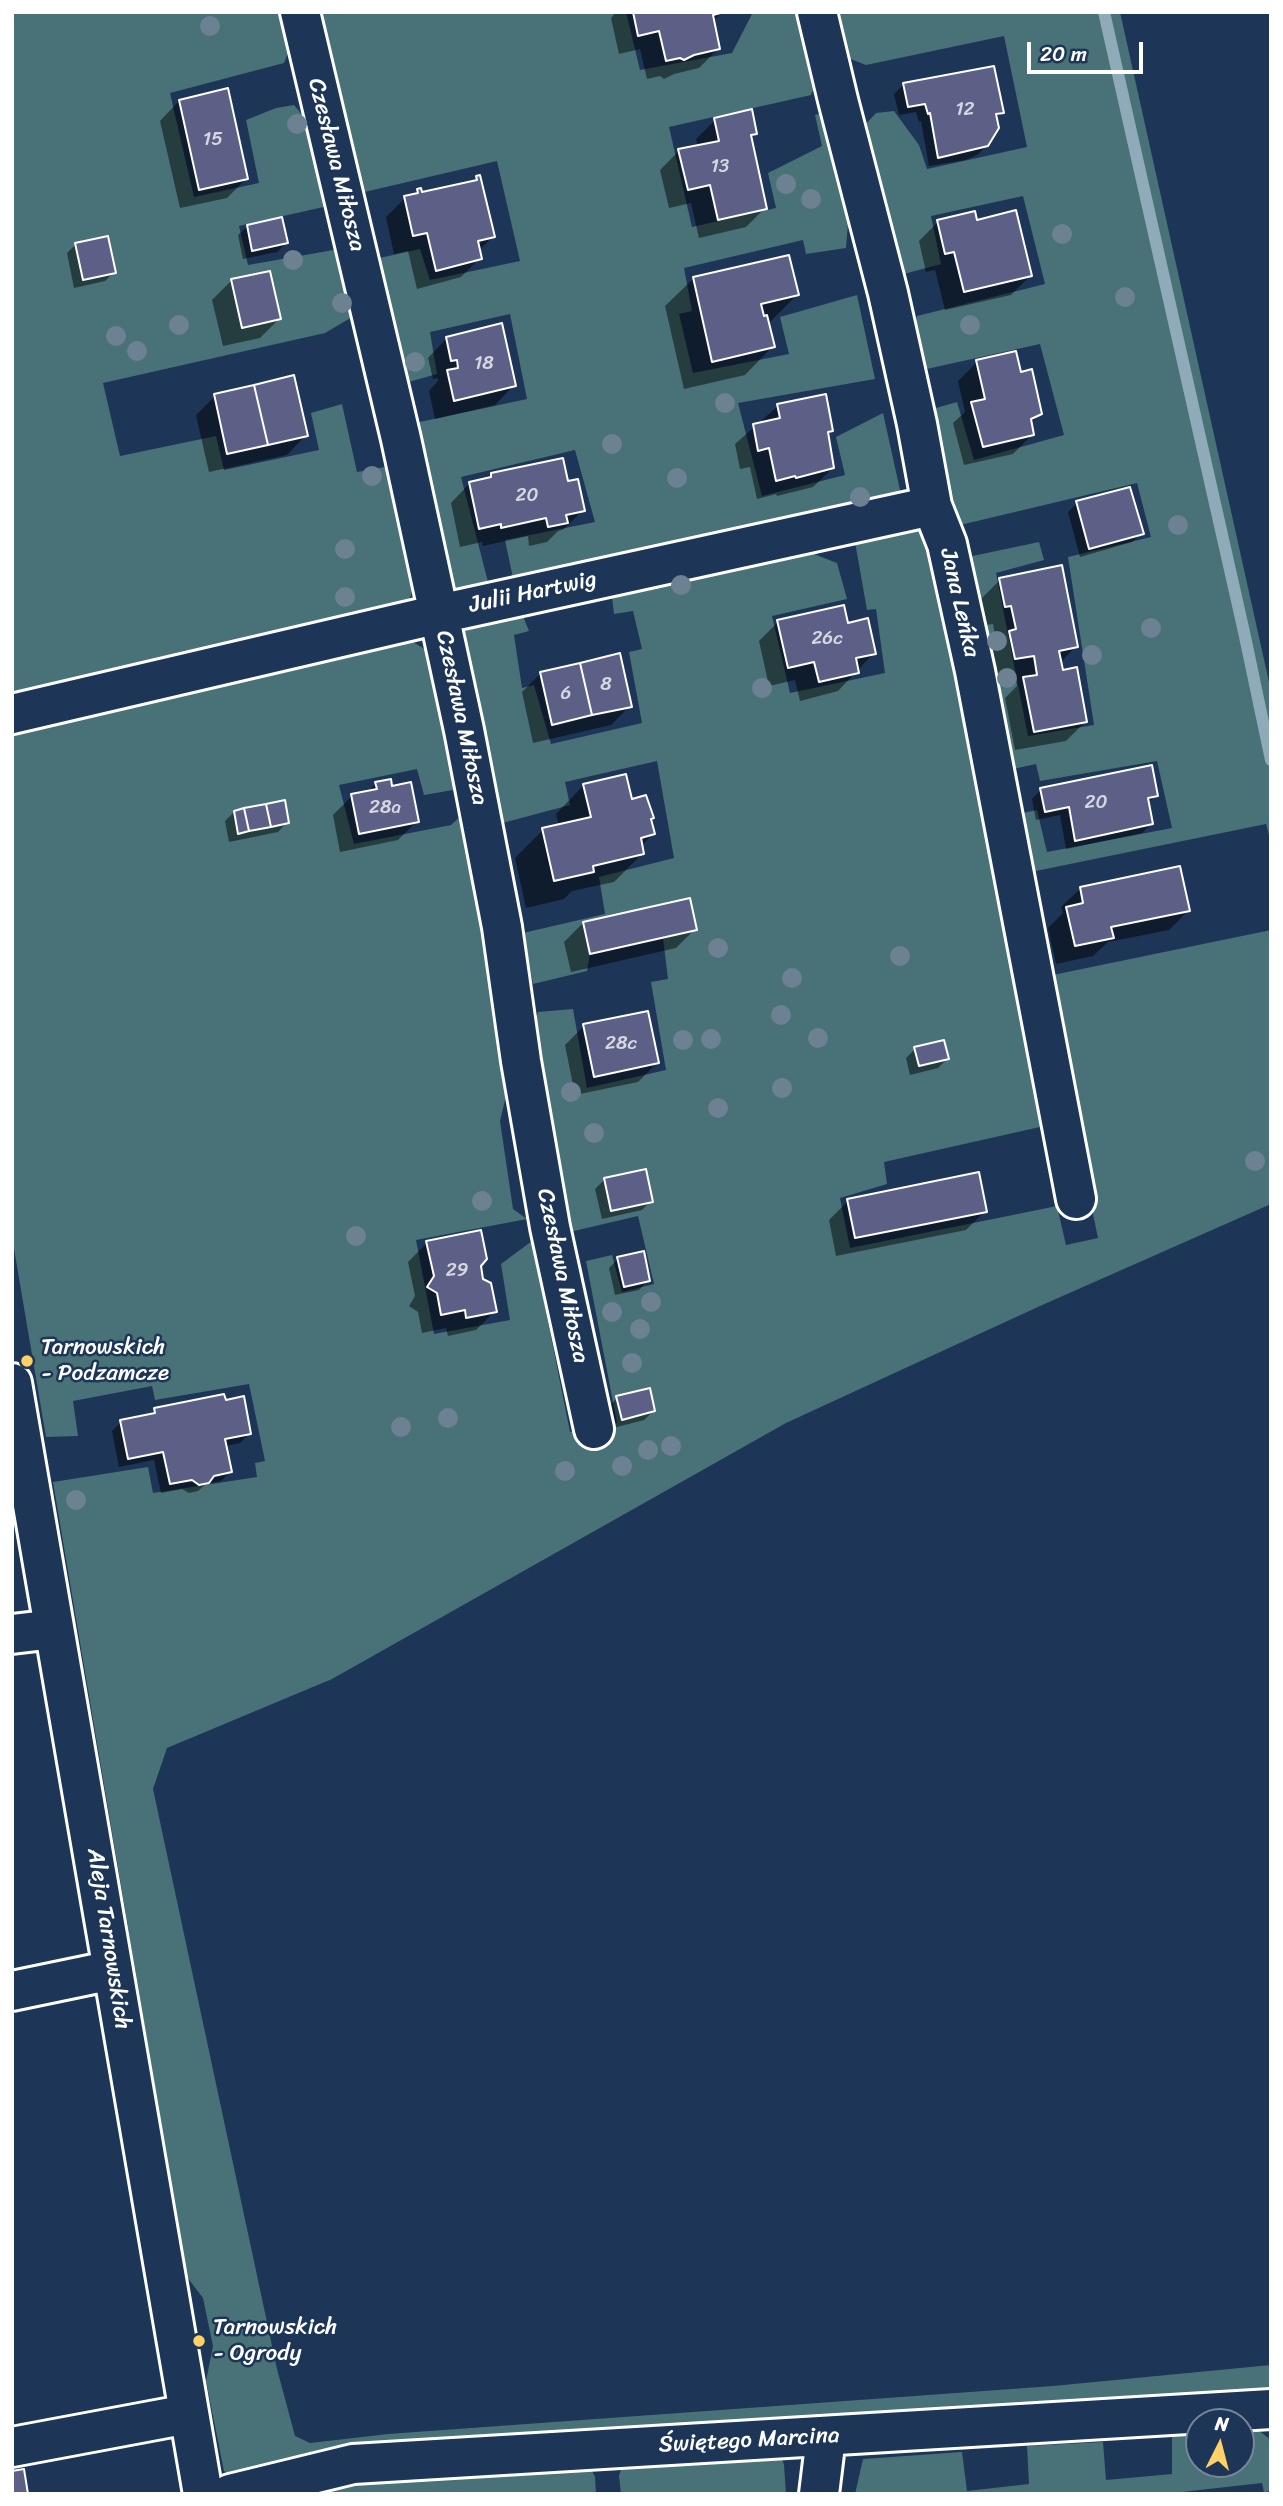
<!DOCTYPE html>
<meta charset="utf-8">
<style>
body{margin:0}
#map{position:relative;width:1283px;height:2506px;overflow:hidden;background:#1d3557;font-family:Sriracha,sans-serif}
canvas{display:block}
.frame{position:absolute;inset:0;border:14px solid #fff;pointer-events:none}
.north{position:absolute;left:1185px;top:2408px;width:70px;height:70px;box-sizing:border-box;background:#1d3557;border:2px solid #77869a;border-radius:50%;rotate:6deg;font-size:19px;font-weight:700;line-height:28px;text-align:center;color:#fff}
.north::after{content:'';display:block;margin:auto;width:24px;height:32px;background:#ffd166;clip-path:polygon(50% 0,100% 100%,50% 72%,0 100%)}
.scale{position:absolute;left:1027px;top:42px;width:116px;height:32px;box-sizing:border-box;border:4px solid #fff;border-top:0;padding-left:9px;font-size:21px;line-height:24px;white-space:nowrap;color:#fff;-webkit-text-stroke:5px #1d3557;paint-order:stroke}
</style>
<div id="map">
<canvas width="1283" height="2506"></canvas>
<div class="frame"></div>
<div class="north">N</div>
<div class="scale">20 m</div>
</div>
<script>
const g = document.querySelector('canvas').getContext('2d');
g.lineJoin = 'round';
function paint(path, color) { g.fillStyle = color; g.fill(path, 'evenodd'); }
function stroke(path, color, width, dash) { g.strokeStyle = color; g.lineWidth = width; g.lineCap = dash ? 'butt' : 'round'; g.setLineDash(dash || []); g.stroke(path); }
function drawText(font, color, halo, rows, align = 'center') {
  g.font = font + ' Sriracha,sans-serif'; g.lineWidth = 5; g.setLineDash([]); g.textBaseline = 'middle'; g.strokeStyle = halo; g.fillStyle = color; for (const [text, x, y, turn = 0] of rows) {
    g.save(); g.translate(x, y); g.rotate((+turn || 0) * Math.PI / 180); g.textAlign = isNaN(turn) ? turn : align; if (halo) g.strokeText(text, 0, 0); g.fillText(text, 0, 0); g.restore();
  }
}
paint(new Path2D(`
 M12,12H282L291,45L284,63L170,93L194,197L259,183L246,120L276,108L294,105L309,123L328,206L239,226L248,265L339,249L354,316L325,333L103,383L120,456L216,436L224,470L319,450L311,413L342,404L357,472L390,466L415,567L411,596L392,615L12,696ZM107,236L116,272L83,280L75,243Z
 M312,12H626L640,70L732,53L753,12H804L819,75L811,95L669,127L692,227L776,208L768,173L822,146L815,115L827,112L849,210L846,248L806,254L803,240L684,268L692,311L679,314L693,373L789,354L780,317L857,295L875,379L738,403L762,496L845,475L836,437L883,413L902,499L519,588L513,578L505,540L595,522L575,450L461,477L488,582L485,592L454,599L415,423L527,399L510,314L430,332L437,374L405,383L375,259L420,249L430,280L520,261L497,161L356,194Z
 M839,12H1120L1271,691V842L1266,824L1026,873L1013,815L1037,810L1047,852L1172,828L1157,761L1040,781L1036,764L1004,771L963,558L1039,542L1044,560L996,573L1028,736L1094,725L1068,557L1151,537L1137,483L956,526L929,410L957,402L974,460L1064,435L1040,344L922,370L913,335L917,316L1045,284L1023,196L931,216L941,264L900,275L861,129L876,113L894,111L919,145L927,169L1027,147L1004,36L866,65L848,58Z
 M907,529H924L959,673L1040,1127L884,1162L887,1184L840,1198L850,1248L1057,1206L1066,1245L1098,1238L1043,977L1271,930V1204L1040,1306L786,1423L332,1679L167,1748L153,1789L277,2369L295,2436L310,2443L388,2434L1053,2386L1271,2365V2391L234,2477L224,2471L206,2381L213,2346L203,2298L187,2277L53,1482L148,1467L153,1493L257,1477L255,1463L265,1461L249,1384L155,1400L152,1386L73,1401L78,1436L46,1437L12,1237V727L384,640L413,642L433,654L459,789L424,795L417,769L339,785L354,844L451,825L463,814L476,870L507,1092L500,1121L513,1209L527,1219L416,1240L434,1334L510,1320L501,1264L532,1241L570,1432L617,1423L586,1261L612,1255L622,1292L654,1284L638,1216L561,1234L533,1032L538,1012L573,1009L587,1088L666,1070L651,982L668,979L663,938L696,930L689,898L583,922L590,954L587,971L533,984L523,933L605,914L599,877L674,858L657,761L565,782L570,805L495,825L457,644C474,611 487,616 521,611L529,631L514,635L522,688L534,685L551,744L642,723L629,652L642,649L633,611L614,614L611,589L793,546L837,563L847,599L772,616L790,693L885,673L876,609L867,610L855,542Z
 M1258,2430L1271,2440V2491L1264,2492L1262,2483L1164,2494H855L863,2459L962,2452L967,2491L1029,2484L1027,2446L1103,2442L1106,2480L1172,2474V2435L1199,2434V2464H1241V2431Z
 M780,2453L784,2465L786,2494H621L619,2476L624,2459Z
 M587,2460L595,2477L596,2494H278L315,2483Z`), '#487277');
paint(new Path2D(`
 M616,12H722L712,22L718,49L699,68L674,74L664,79L660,76L647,79L640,49L619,54L611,18Z
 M904,84L1002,112L995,119L987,145L977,155L965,160L929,166L921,121L919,122L916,112L899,115L894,94Z
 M179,101L246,179L227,198L180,208L160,121Z
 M715,120L755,133L750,139L765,208L746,227L699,238L691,203L669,208L660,170L679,151L698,147L696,139Z
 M477,178L493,236L478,252L480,258L461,277L417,289L408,251L394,254L386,217L405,198L413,196L419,190L420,194L472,183Z
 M938,222H975L1030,276L1011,295L945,310L935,270L926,272L919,241Z
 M248,226L286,243L277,252L243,259L238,235Z
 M76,244L114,272L105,281L74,288L67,253Z
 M268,273L279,319L260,338L223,346L212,300L231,281Z
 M694,278L797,295L769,323L773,346L745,375L684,389L665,306Z
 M447,338L514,385L495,405L435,419L429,391L438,381V378L433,379L428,358Z
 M977,362L1019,374L1040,414L1030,424L1032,435L1013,454L964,465L953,423L965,412L958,381Z
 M215,396L306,435L287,455L209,472L196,415Z
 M778,406L832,430L827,435L833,468L813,487L777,496L776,494L757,499L750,467L740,469L735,444Z
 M491,475L583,510L564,529L558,531L547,542L529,546L528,536L483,546L482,542L460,547L451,503L470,483L486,480Z
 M1077,503L1142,533L1132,542L1080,557L1068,512Z
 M1000,580L1076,646L1060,663L1085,722L1066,741L1015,750L1005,698L1017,686L1015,674L997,678L991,651L997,645L993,624L986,625L981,599Z
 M778,622L847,625L874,653L838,691L800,701L795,680L769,686L759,641Z
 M541,673L630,706L611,725L533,743L522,692Z
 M376,783L390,788L417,821L398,840L340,852L333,815L352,796L367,793Z
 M584,785L631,801L650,819L653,834L641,846L642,854L614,882L572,891L564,899L526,908L515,858L543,830L559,826L556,814Z
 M1041,790L1156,795L1147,804L1151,824L1142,833L1066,849L1060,815L1036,820L1032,799Z
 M234,812L287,822L278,832L229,842L225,821Z
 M1081,888L1188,911L1169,930L1108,942L1093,956L1056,964L1048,928L1063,913L1061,907Z
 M583,923L695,929L676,948L571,972L564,942Z
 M584,1026L657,1063L638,1082L575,1095L565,1045Z
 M915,1049L947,1059L938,1068L910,1075L906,1058Z
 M605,1179L651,1201L642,1210L602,1219L595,1189Z
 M848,1201L985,1211L966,1230L836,1256L829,1220Z
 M427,1243L485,1259L479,1268L482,1280L495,1311L476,1330L448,1336L446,1328L422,1333L418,1312L409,1306L415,1296L408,1262Z
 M618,1259L648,1280L639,1290L615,1295L609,1268Z
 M617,1398L653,1411L644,1420L613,1428L608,1407Z
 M155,1409L249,1434L240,1443L225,1446L230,1472L221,1481L206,1484L198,1491L189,1493L182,1489L161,1493L154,1460L119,1467L112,1431L121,1422L148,1417Z
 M1254,2492V2494H1226Z`), '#0007');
stroke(new Path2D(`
 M1104,12L1244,632L1271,760`), '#8faab9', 12);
const building = new Path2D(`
 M633,12H724L713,15L720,49L694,55L684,60L680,58L666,61L659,31L638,36Z
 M994,66L1004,113L996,114L999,128L988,146L938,158L930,113L928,114L925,104L908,107L903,83Z
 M228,88L248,179L199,190L179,100Z
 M752,109L757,134L751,135L767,209L718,220L710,185L688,190L678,149L719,141L714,118Z
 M480,175L495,237L478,241L482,259L436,271L427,233L413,236L404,196L418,193L417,189L421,188L422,192L477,180L476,176Z
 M1016,210L1032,276L964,292L954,252L945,254L937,220L975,211L977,220Z
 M282,217L288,243L252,251L247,225Z
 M108,236L116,273L83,280L75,243Z
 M789,255L799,295L761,304L764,316L767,315L775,347L712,362L693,277Z
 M270,271L281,319L242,328L231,279Z
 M502,323L516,386L454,401L447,370L458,368L457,360L451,361L446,337Z
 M1016,351L1021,372L1032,369L1042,414L1031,419L1034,435L983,447L971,402L985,399L976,360Z
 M294,375L308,436L268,445L254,385Z
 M254,385L268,445L227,454L214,394Z
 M826,394L833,431L828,432L834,468L796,478L795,476L776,481L769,448L758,451L753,424L780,418L777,404Z
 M563,458L568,481L578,479L585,511L566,515L568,523L548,527L546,518L501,528V524L479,529L469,482L491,477V473Z
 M1130,487L1144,534L1089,549L1076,501Z
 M1062,565L1078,647L1059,651L1063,670L1077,667L1087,722L1034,732L1023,677L1037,675L1034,656L1015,659L1009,631L1016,629L1011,606L1005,607L999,578Z
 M844,605L848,623L868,618L876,654L856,658L859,673L819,682L814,662L788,668L777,620Z
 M620,653L632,707L592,715L580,663Z
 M580,663L592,715L552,725L540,672Z
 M1152,765L1158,796L1148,798L1153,824L1075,841L1069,807L1045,812L1040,788Z
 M626,774L632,799L646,795L654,818L651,819L655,834L641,838L644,854L593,866L594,872L554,881L542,828L591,817L583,784Z
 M391,779L392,786L411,782L419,822L359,834L351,794L377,789L375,782Z
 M285,800L289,823L271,827L266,804Z
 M266,804L271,827L249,831L244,808Z
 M244,808L249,831L238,834L234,811Z
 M1180,866L1190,911L1111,927L1114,938L1075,946L1066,907L1083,903L1080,887Z
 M690,898L697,930L590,954L583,922Z
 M648,1011L659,1063L594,1077L583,1024Z
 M944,1040L949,1059L919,1066L914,1047Z
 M646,1169L653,1202L611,1211L604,1178Z
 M979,1172L987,1212L855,1238L847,1199Z
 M481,1230L487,1259L481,1266L483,1279L491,1283L497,1312L466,1318L465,1310L441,1315L437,1293L427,1287L434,1276L426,1241Z
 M644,1251L650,1281L624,1287L617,1257Z
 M650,1388L655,1411L622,1420L616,1396Z
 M224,1394L226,1400L244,1396L251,1434L225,1439L232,1472L214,1476L209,1483L199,1485L192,1480L170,1484L163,1452L128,1459L120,1420L155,1413L154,1408Z
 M24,2469L28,2494H12V2471Z`);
paint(building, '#5c6086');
stroke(building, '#fff', 2);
const minor = new Path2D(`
 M300,12L401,439L464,730L502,927L521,1061L550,1227L594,1429
 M817,12L838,100L888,293L917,424L932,506L947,544L975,671L1076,1199
 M12,714L439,614L932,506
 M12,1383L203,2494
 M12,1634L54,1629
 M12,1991L113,1970
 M12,2447L188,2414
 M230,2494L353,2464L1271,2409
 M819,2494L826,2437`);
stroke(minor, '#fff', 44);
stroke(minor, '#1d3557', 38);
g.fillStyle = '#6c8192';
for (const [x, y] of [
 [210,26],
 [297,124],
 [786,184],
 [811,199],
 [1062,234],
 [293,260],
 [1125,297],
 [342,303],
 [179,325],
 [970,325],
 [116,336],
 [137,351],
 [415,362],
 [725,403],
 [612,444],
 [372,476],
 [677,478],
 [860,497],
 [1178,525],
 [345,549],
 [681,585],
 [345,597],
 [1151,628],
 [997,641],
 [1092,655],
 [1007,678],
 [762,688],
 [718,948],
 [900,956],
 [792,978],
 [781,1015],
 [818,1038],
 [711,1039],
 [683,1040],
 [782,1088],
 [571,1092],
 [718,1108],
 [594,1133],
 [1255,1161],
 [482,1201],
 [356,1236],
 [651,1302],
 [612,1312],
 [640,1329],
 [632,1363],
 [448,1418],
 [401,1427],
 [671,1446],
 [648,1450],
 [622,1466],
 [565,1471],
 [76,1500]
]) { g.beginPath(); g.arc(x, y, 10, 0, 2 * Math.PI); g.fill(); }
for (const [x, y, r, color] of [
 [27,1361,7,"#ffd166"],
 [199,2341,7,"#ffd166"]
]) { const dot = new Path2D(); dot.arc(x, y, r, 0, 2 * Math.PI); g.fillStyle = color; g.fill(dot); stroke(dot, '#1d3557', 2.5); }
drawText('19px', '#d6d7e1', null, [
 ["12",965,110],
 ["15",213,140],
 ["13",720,167],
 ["18",484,364],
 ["20",527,496],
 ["26c",827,639],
 ["8",606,685],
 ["6",566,694],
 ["20",1096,803],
 ["28a",385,808],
 ["28c",621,1044],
 ["29",457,1271]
]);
drawText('23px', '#fff', '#1d3557', [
 ["Czesława Miłosza",336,165,76],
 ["Julii Hartwig",533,593,-12],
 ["Jana Leńka",959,603,77],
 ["Czesława Miłosza",461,718,78],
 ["Czesława Miłosza",562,1276,78],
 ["Aleja Tarnowskich",108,1939,81],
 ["Świętego Marcina",749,2441,-3]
]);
drawText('23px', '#fff', '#1d3557', [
 ["Tarnowskich",41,1348],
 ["- Podzamcze",41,1374],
 ["Tarnowskich",213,2328],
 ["- Ogrody",213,2354]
], 'left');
</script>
